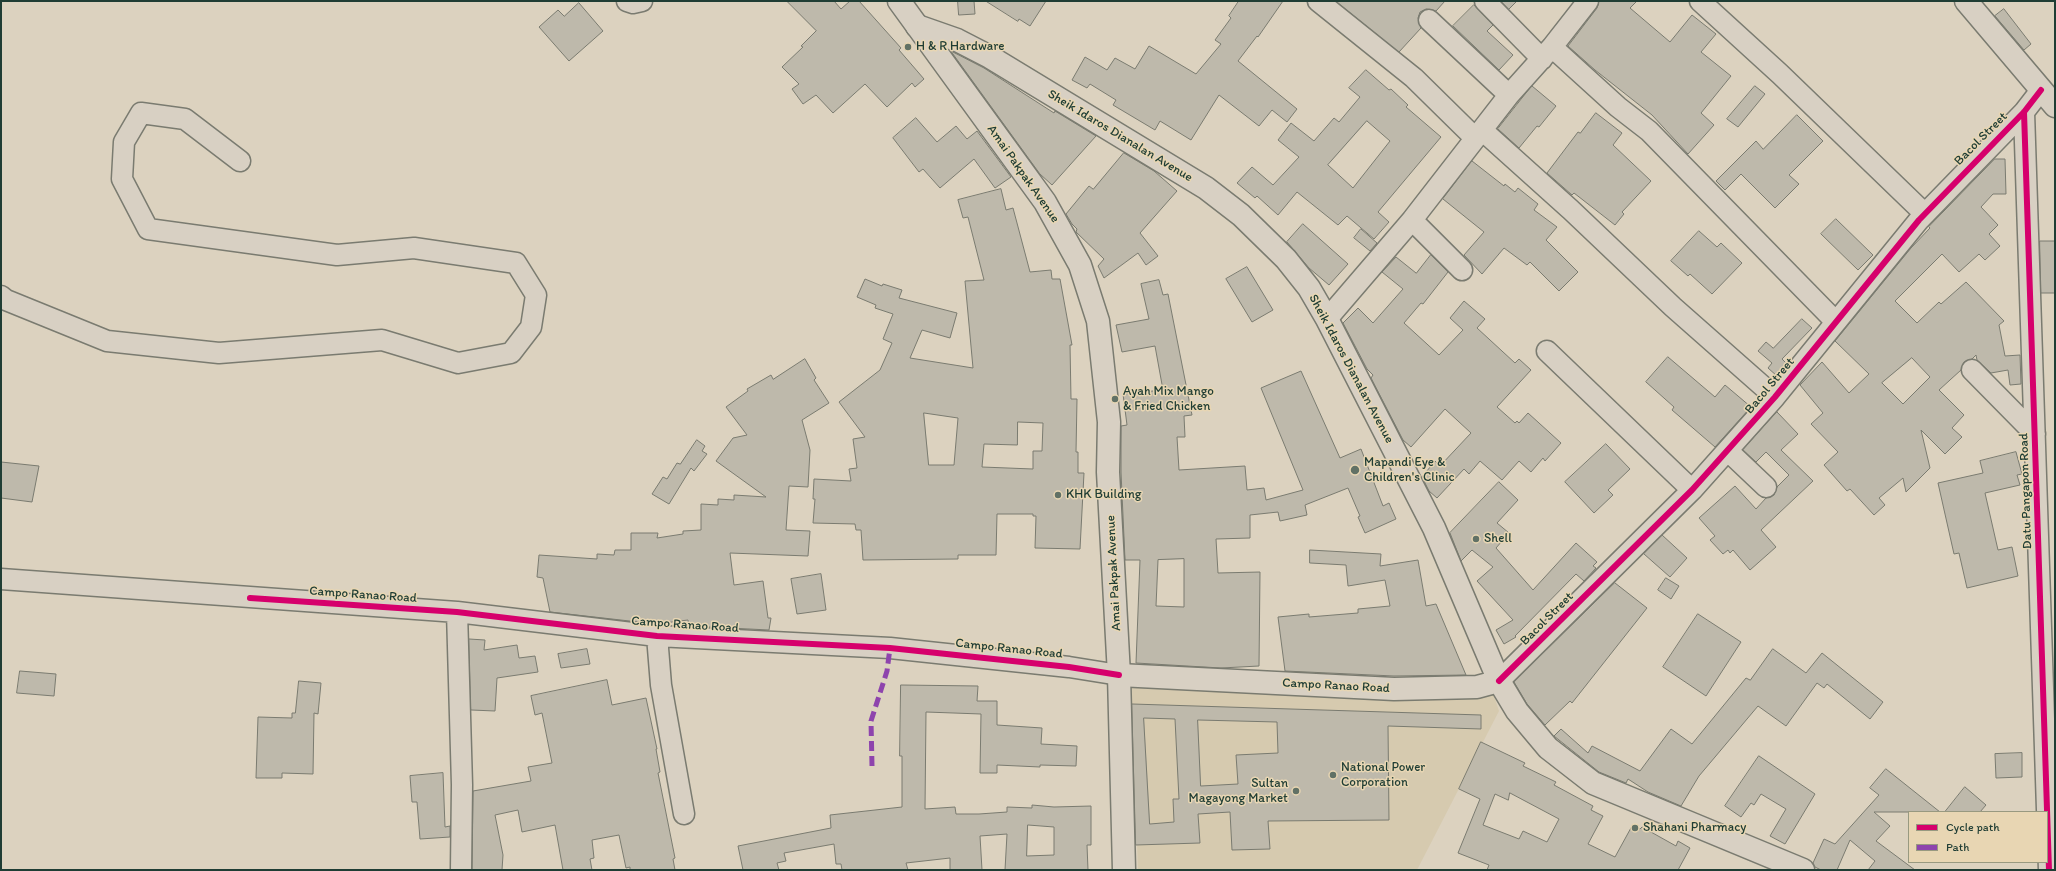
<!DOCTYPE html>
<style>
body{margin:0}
#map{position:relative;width:2056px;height:871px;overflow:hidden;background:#dcd2bf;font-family:Itim,sans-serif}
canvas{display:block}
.frame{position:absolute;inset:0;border:2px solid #1f3d34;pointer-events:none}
.legend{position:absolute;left:1908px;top:811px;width:140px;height:52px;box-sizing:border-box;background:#e8d6b3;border:1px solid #989980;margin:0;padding:5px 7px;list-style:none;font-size:12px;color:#1f3d34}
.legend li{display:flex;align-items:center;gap:8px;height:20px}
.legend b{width:20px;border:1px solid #989980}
</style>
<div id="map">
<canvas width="2056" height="871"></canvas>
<div class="frame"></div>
<ul class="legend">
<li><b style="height:5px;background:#d6006c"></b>Cycle path</li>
<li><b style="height:5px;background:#8e44ad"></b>Path</li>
</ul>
</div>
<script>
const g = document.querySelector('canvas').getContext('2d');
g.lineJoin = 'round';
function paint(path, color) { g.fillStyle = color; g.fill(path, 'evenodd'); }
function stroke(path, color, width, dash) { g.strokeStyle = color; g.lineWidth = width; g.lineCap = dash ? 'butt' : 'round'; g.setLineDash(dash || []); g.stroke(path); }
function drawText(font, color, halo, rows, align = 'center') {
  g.font = font + ' Itim,sans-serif'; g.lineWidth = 3; g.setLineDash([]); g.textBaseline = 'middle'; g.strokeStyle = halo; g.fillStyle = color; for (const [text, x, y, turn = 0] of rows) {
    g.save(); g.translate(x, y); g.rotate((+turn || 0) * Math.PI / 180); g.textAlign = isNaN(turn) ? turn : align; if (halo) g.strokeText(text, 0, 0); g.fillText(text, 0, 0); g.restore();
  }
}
paint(new Path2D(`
 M1131,681L1493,693L1499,711L1417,870H1138Z`), '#d6caaf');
const building = new Path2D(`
 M787,1H834L841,9L850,1H859L901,48L899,50L924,79L915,87L912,83L887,107L865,84L833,113L816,95L803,104L792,89L799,84L782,67L803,47L801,46L816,31Z
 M958,1H974L975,14L959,15Z
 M986,1H1046L1030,26L1019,19L1018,21Z
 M1239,1H1283L1258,37L1257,36L1238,61L1297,109L1287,122L1272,110L1259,126L1219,95L1191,140L1160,121L1155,130L1113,105L1116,100L1090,84L1087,88L1072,80L1085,57L1107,70L1115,58L1135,69L1149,46L1196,74L1221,44L1215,40L1231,18L1229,16Z
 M1336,1H1445L1436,11L1426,9L1420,12L1418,18L1421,28L1399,52Z
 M1501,1H1517L1509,9Z
 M1599,1H1637L1630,8L1670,42L1692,15L1716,34L1701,52L1731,76L1701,113L1714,125L1688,154L1652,115L1595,70L1568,46L1597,8Z
 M579,3L603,31L569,61L539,27L558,10L564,16Z
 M1474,5L1493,25L1487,31L1513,55L1499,70L1453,26Z
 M2004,9L2031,44L2024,50L1995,16Z
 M951,51L984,68L1054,113L1055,111L1096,136L1052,185L1040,174Z
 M1366,70L1389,90L1391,89L1408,105L1406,107L1441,137L1378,212L1389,222L1374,239L1347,216L1338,225L1297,192L1278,215L1257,196L1255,198L1237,183L1252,167L1273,185L1299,157L1278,140L1291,123L1314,141L1334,118L1339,122L1360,97L1349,88ZM1367,121L1390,141L1353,188L1328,165Z
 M1532,86L1556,106L1539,127L1537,126L1519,148L1498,129Z
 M1755,86L1765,94L1738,127L1727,119Z
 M1596,113L1622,133L1613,145L1651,181L1622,212L1624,214L1615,225L1574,193L1572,195L1547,173L1578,132L1580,133Z
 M1797,115L1823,141L1789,175L1799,184L1775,208L1741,174L1725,190L1716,181L1756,141L1763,149Z
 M916,118L937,142L956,126L967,139L977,131L1011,177L995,188L974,159L940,188L923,169L919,172L893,138Z
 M1124,153L1154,171L1177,191L1140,233L1158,256L1146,265L1138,253L1104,278L1098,266L1104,259L1076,232L1077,229L1072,224L1066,214L1089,186L1093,189Z
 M1995,159H2005L2006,194H1993L1981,207L1998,225L1989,234L2000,246L1985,260L1979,254L1959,272L1942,254L1895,301L1917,323L1939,302L1941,304L1966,282L2004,321L1999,325L2005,356L2020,355L2021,384L2010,385L2008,370L1991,373L1977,360L1976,355L1972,359L1964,362L1961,370L1939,390L1964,415L1952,428L1962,437L1945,454L1921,430L1930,468L1906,492L1903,478L1879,498L1885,505L1874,515L1850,489L1847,491L1824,465L1838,452L1811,424L1823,413L1800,385L1822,362L1849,393L1869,374L1835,341L1911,248L1930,228L1929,227ZM1912,358L1930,377L1903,404L1882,383Z
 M1472,161L1504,186L1505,184L1515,192L1518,188L1538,204L1534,210L1557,227L1546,240L1578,272L1559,291L1530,262L1527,265L1504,248L1482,274L1464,255L1484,232L1443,199Z
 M1001,189L1006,210L1013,208L1030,272L1051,270L1052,279H1060L1072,345H1070L1071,399H1077L1076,452H1078V473H1084L1080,549L1035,548L1036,516H1033V514H997L996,555H958V559L863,560L861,530H856L855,524L813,523L815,499H813L814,479L851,481L849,469L857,468L853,439L865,437L839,402L880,370L892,343L883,339L893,314L875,308L876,305L857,297L865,279L882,286L883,284L902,290L899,298L957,313L950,338L922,330L910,358L973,368L965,281L984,280L968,217L963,218L958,200ZM924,413L958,418L954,465H929ZM1018,422L1043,423L1042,451H1033V469L982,467L984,444L1017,445Z
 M1836,219L1873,255L1858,270L1821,234Z
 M1303,224L1348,264L1329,285L1309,268L1287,242Z
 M1361,229L1377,243L1370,251L1354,238Z
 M1699,231L1717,247L1721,243L1742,263L1712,294L1690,274L1688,276L1671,261Z
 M2040,241H2055V293H2041Z
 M1431,255L1448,272L1423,304L1421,303L1404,323L1439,355L1463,330L1450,318L1464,301L1485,319L1477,328L1515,363L1519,359L1531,370L1497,407L1515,423L1517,421L1519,423L1528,413L1561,443L1545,461L1543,458L1531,472L1519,461L1502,480L1480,461L1469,474L1464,469L1437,498L1429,491L1422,477L1435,461L1440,466L1471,433L1445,409L1411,447L1403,440L1371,378L1373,375L1367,369L1343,323L1358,308L1373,323L1403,289L1382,272L1396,257L1416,273Z
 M1247,267L1273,310L1252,322L1226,279Z
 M1159,280L1163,295L1168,294L1192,415L1184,416L1185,437H1177L1179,470L1245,466L1247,490L1264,488L1266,500L1303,490L1261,388L1301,371L1340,458L1361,449L1383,506L1389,503L1396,519L1365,533L1358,517L1360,516L1348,488L1305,505L1307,515L1280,521L1278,512L1250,515V538L1216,539L1218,573L1260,572L1259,666L1221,668L1136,663L1140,560H1125L1121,472V426L1127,425L1123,394L1163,390L1155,346L1122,352L1116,325L1149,319L1141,284ZM1184,559V607L1156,606L1158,560Z
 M1802,319L1812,328L1782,359L1787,364L1777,376L1768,368L1772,363L1758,351L1766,342L1773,348Z
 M1668,357L1715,397L1725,385L1751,407L1715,447L1672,410L1674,407L1646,382Z
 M805,359L816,378L814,380L829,403L802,420L810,450L808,487L789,486L786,530L810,531L808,556L730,553L734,585L763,581L768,618H771L769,630L689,626L688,620L656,624L550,612L543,578L537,577L539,555L597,559V554L614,555L615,550H631V533H658L657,538L683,534V531L701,530V504L718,505V499L734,500V495L766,497L716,461L733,438L747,435L726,407L748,391L747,389L771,375L773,379Z
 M1777,412L1798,434L1781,450L1813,481L1761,530L1776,547L1750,570L1733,550L1730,553L1728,550L1723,554L1710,540L1715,536L1699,518L1735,486L1756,509L1766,498L1774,495L1777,487L1789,475L1766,452L1756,462L1743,450Z
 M697,440L705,446L702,451L707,454L694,471L691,468L669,504L652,494L663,477L667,479L677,463L680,464Z
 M1606,444L1630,469L1608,490L1613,495L1594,513L1565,482Z
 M2016,452L2022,474L2017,475L2020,485L1985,493L1998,550L2012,547L2018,576L1967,588L1959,553L1954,554L1938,483L1983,473L1980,461Z
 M1,462L39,466L32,502L1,498Z
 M1499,482L1518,500L1497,523L1509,533L1496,548L1533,590L1576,543L1597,562L1593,566L1596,568L1584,581L1576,574L1515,636L1516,637L1504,644L1496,630L1513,620L1477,581L1493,567L1472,550L1461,561L1450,533Z
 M1662,535L1687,558L1670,577L1644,554Z
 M1310,550L1381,554L1380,566L1418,560L1426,606L1436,604L1466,675L1394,676L1285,671L1278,617L1309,614V617L1358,613V609L1390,606L1385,580L1348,586L1346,565L1310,563Z
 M821,574L826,610L797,614L791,579Z
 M1666,578L1679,586L1671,599L1658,590Z
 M1615,583L1647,608L1572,703L1570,701L1545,725L1527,704L1514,682Z
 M1698,614L1741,642L1706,696L1663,667Z
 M469,639L485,640L484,650L517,645L519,658L535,656L538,672L497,678L495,711L471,710Z
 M587,649L590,664L561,668L558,654Z
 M1773,649L1806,673L1822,653L1883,702L1870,719L1827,684L1824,688L1817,683L1786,726L1758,706L1699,776L1681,806L1648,792L1628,779L1626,783L1599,772L1554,736L1561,729L1588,753L1592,746L1640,771L1671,729L1692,744L1746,678L1750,680Z
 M20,671L56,674L54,696L17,693Z
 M607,680L612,705L646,698L657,749H656L660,772L658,773L675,858L673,859L675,870H630V867L626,868L619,835L592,840L594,858L590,859L592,870H563L555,825L522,832L518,810L495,815L503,855L502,870H472L473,791L531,781L528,767L552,763L542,713L535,715L531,696Z
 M299,681L321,683L318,714L314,713L313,774L282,773V778H256L258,717L292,718V713H295Z
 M901,685L978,686L977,701H997V725L1042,728L1041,744L1077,746L1076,766L1040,765V767L997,765V773H980L981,714L926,712L925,809L955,807L956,814H979L1007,812V807L1032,808V805L1054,807L1091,806V845H1087L1088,870H1005L1007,834L980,836L982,870H950V858L906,863L908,870H842L841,864H836L834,844L784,853L786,861L777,863L779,870H743L738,846L831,828L830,815L902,807V756H900ZM1028,825L1054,827V855L1027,856Z
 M1132,704L1481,715V729L1388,726L1389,820L1268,821L1270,849L1232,850L1230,812L1198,814L1200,843L1136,845ZM1144,718L1175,719L1179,799H1173L1174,822L1150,824ZM1198,720L1277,722L1278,753L1236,755L1238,784L1201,786Z
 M1481,742L1525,763L1523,766L1556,782L1554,785L1593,806L1591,810L1603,816L1588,844L1615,857L1632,826L1640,829L1642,827L1676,846L1678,841L1690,848L1678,870H1487L1489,865L1458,853L1480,799L1459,789ZM1510,793L1559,819L1547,842L1523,831L1519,839L1483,825L1495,794L1508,800Z
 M2022,753V777L1996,778L1995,754Z
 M1759,756L1815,794L1785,844L1770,836L1786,809L1761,794L1754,805L1751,803L1741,817L1725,806Z
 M1886,769L1940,812H1874L1890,826L1876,841L1915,870H1868L1875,861L1850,840L1837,870H1821L1815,867L1813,863L1824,839L1835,844L1879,795L1870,788Z
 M443,773L445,827L450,826V837L420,839L417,802H412L410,776Z
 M1965,787L1986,805L1980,812H1945Z`);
paint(building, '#beb9ab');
stroke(building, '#7a7b70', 1);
const minor = new Path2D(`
 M627,1L633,3L642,1
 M1318,1L1414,78L1475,138
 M1485,1L1542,59
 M1700,1L1780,74L1925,214
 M1429,20L1509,95
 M1552,47L1618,107L1649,131L1836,322
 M2024,112L2049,870
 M1482,130L1571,210L1673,307L1775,397
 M1412,220L1462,270
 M1,296L6,300L107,341L219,353L382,340L458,363L511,353L531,327L536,295L516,263L414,248L337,255L148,229L122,179L124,142L141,113L185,119L240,161
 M1327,319L1412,220L1509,95L1552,47L1588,1
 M1547,351L1692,490
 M1972,370L2035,434
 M1728,451L1766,487
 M1,579L457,612L657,636L890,648L1069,667L1119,675
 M457,612L462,785L461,870
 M657,636L661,685L684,814
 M1499,681L1692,490L1775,397L1919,220L2024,112L2041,90`);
const major = new Path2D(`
 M1966,1L2055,106
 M917,26L957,40L990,57L1206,188L1241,215L1286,259L1309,288L1327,319L1434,528L1499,681L1517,711L1548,748L1593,783L1803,870
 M1119,675L1394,689L1477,687L1499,681`);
const highway = new Path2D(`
 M899,1L1045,202L1080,265L1098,321L1109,422L1108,472L1119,675L1124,870`);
stroke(minor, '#7a7b70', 23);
stroke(major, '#7a7b70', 25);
stroke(highway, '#7a7b70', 25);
stroke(minor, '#d8d0c3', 20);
stroke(major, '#d8d0c3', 22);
stroke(highway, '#d8d0c3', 22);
stroke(new Path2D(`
 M872,766L871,721L887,671L890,648`), '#8e44ad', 5, [10, 5]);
stroke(new Path2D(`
 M2024,112L2049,870
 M250,598L457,612L657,636L890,648L1069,667L1119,675
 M1499,681L1692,490L1775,397L1919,220L2024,112L2041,90`), '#d6006c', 6);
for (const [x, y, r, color] of [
 [908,47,4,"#617165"],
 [1115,399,4,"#617165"],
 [1355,470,5,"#617165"],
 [1058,495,4,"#617165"],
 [1476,539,4,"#617165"],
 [1333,775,4,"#617165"],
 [1296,791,4,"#617165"],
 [1635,828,4,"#617165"]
]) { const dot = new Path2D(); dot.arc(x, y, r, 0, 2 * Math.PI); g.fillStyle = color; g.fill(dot); stroke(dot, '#e8d6b3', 1.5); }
drawText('13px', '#1f3d34', '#e8d6b3', [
 ["H & R Hardware",916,47],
 ["Ayah Mix Mango",1123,392],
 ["& Fried Chicken",1123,407],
 ["Mapandi Eye &",1364,463],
 ["Children's Clinic",1364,478],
 ["KHK Building",1066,495],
 ["Shell",1484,539],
 ["National Power",1341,768],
 ["Corporation",1341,783],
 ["Sultan",1288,784,"right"],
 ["Magayong Market",1288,799,"right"],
 ["Shahani Pharmacy",1643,828]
], 'left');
drawText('13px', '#1f3d34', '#e8d6b3', [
 ["Sheik Idaros Dianalan Avenue",1120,136,31],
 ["Bacol Street",1981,139,-45],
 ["Amai Pakpak Avenue",1023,174,55],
 ["Sheik Idaros Dianalan Avenue",1351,369,62],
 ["Bacol Street",1770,386,-50],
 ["Datu Pangapon Road",2026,491,-92],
 ["Amai Pakpak Avenue",1114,573,-93],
 ["Campo Ranao Road",363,595,4],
 ["Bacol Street",1547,619,-45],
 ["Campo Ranao Road",685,625,4],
 ["Campo Ranao Road",1009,649,6],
 ["Campo Ranao Road",1336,686,3]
]);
</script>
